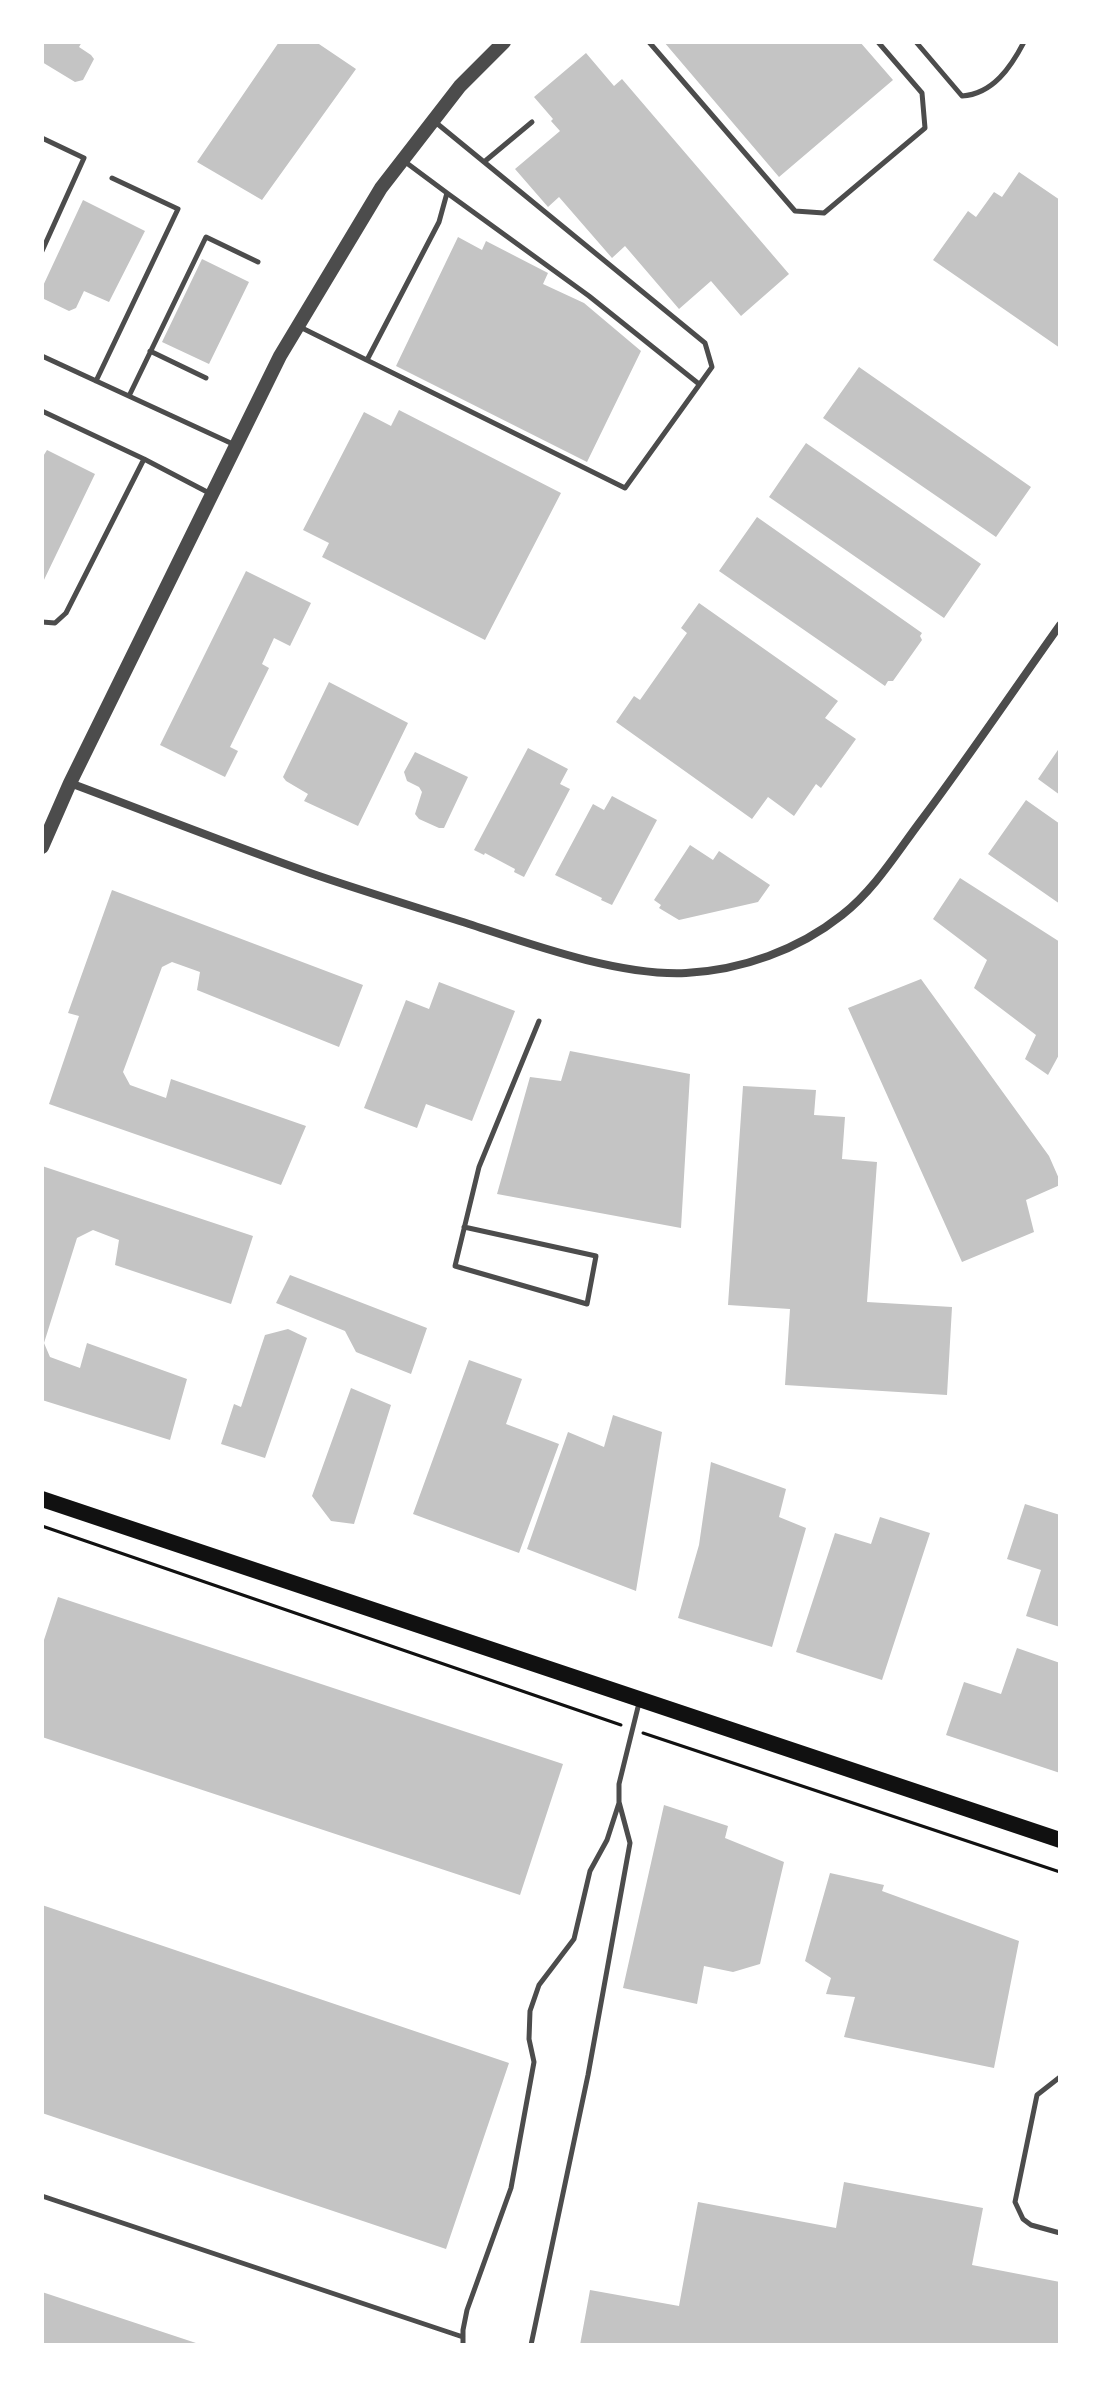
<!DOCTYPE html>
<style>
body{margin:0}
#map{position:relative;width:1102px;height:2387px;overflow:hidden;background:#fff;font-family:"Titillium Web",sans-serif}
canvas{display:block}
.frame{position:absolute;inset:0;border:44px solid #fff;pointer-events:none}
</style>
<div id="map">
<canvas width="1102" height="2387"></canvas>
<div class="frame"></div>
</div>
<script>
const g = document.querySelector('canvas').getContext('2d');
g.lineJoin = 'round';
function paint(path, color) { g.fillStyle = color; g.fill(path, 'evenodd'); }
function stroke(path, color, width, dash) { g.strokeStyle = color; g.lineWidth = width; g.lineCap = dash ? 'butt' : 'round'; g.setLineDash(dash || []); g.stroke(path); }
paint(new Path2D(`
 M42,42H82L79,47L91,55L94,59L83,80L75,82L42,62Z
 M279,42H316L356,69L262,200L197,162Z
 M664,42H860L893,80L779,177Z
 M586,53L614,86L622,79L789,274L741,316L711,281L679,309L625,246L612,258L559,197L548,207L515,169L560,131L551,121L553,119L534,97Z
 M1019,172L1060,200V348L933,260L968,211L976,217L994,192L1002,197Z
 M83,200L145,231L109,302L84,291L76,308L69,311L44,299L42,288Z
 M458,237L482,250L486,241L548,273L543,284L584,303L641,351L587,462L396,366Z
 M202,259L249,282L209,364L162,342Z
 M859,367L1031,487L996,537L823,418Z
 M399,410L561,493L485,640L322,557L329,543L303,530L364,412L391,426Z
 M806,443L981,564L944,618L769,497Z
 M47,450L95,474L42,584V458Z
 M757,517L922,633L920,636L922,640L893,681H888L885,686L719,571Z
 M246,571L311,603L290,646L274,638L262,664L269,668L230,747L238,751L225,777L160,745Z
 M699,603L838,701L825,718L856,739L821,788L816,784L794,816L768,797L752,819L616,722L634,696L640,700L687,633L681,628Z
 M329,682L408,723L358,826L304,801L308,794L286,781L283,777Z
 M1060,747V795L1038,779Z
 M528,748L568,769L560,784L570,789L524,877L514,872L515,869L485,853L484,855L474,850Z
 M415,752L468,777L444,828H439L419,819L415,814L422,792L419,787L407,781L404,772Z
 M612,796L657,820L612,905L601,900L602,898L555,875L593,804L604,810Z
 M1026,800L1060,824V904L988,854Z
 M690,845L713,860L719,851L770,885L758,902L679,920L659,908L661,905L654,900Z
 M960,878L1060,942V1053L1048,1075L1025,1059L1036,1035L974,988L987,960L933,919Z
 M112,890L363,985L339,1047L197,990L200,972L172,962L162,967L123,1072L130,1085L166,1098L171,1079L306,1126L281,1185L49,1104L79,1016L68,1013Z
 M921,979L1049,1156L1060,1181V1185L1026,1200L1034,1232L962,1262L848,1008Z
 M439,982L515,1011L472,1121L426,1104L417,1128L364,1108L406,1000L429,1009Z
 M570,1051L690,1074L681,1228L497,1194L530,1077L561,1081Z
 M743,1086L816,1090L814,1115L845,1117L842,1159L877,1162L867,1302L952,1307L947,1395L785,1385L790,1309L728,1305Z
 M42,1166L253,1236L231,1304L115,1265L119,1240L93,1230L77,1238L44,1343L50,1357L80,1368L87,1343L187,1379L170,1440L42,1400Z
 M290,1275L427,1328L411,1374L356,1352L345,1331L276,1303Z
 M288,1329L307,1338L265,1458L221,1444L234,1404L241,1407L265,1335Z
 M469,1360L522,1379L506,1424L559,1444L519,1553L413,1514Z
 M351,1388L391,1405L354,1524L331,1521L312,1496Z
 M613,1415L662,1432L636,1591L527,1549L568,1432L604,1447Z
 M711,1462L786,1489L779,1517L806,1528L772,1647L678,1618L699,1545Z
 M1025,1504L1060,1515V1627L1026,1616L1041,1570L1007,1559Z
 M880,1517L930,1533L882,1680L796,1652L835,1533L871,1544Z
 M58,1597L563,1764L520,1895L42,1737V1646Z
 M1017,1648L1060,1663V1773L946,1735L964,1682L1001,1694Z
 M664,1805L728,1826L725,1838L784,1862L760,1964L733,1972L704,1966L697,2004L623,1988Z
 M830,1873L884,1885L882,1891L1019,1941L994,2068L844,2037L855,1997L826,1994L831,1978L805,1961Z
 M42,1905L509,2063L446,2249L42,2113Z
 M844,2182L983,2208L972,2265L1060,2282V2345H580L590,2290L679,2306L698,2202L836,2228Z
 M42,2292L199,2344V2345H42Z`), '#c4c4c4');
stroke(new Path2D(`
 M42,1526L621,1725
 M643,1733L1060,1872`), '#111', 3);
stroke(new Path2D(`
 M649,42L795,211L824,213L925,128L922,93L878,42
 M916,42L962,96C993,94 1011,67 1024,42
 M42,138L84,158L42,251
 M484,162L532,122
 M447,193L589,296L699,384
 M300,327L625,488L712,367L705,343L434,121
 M150,351L206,378
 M42,356L235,445
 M367,360L439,222L447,193L404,161
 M96,381L178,209L112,178
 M129,396L206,237L258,262
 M42,411L144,459
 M42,622L55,623L66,613L144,459L211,494
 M464,1227L596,1256L587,1304L455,1266L479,1167L539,1021
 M1060,2077L1037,2095L1015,2202L1023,2219L1031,2225L1060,2233
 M42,2196L463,2337
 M463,2345V2330L467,2310L511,2188L534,2062L529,2039L530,2011L539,1985L574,1939L590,1871L607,1840L619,1803
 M531,2345L588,2075L630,1843L619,1802V1784L639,1703`), '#4c4c4c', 5);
stroke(new Path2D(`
 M70,783C153,814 236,847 319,876C369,893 419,908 469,924C533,945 619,976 686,973C742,970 798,950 842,915C874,890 896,854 920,822C968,758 1013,691 1060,625`), '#4c4c4c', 8);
stroke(new Path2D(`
 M42,847L70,783L280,356L381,188L460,86L504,42`), '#4c4c4c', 14);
stroke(new Path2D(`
 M42,1499L1060,1840`), '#111', 16);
</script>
